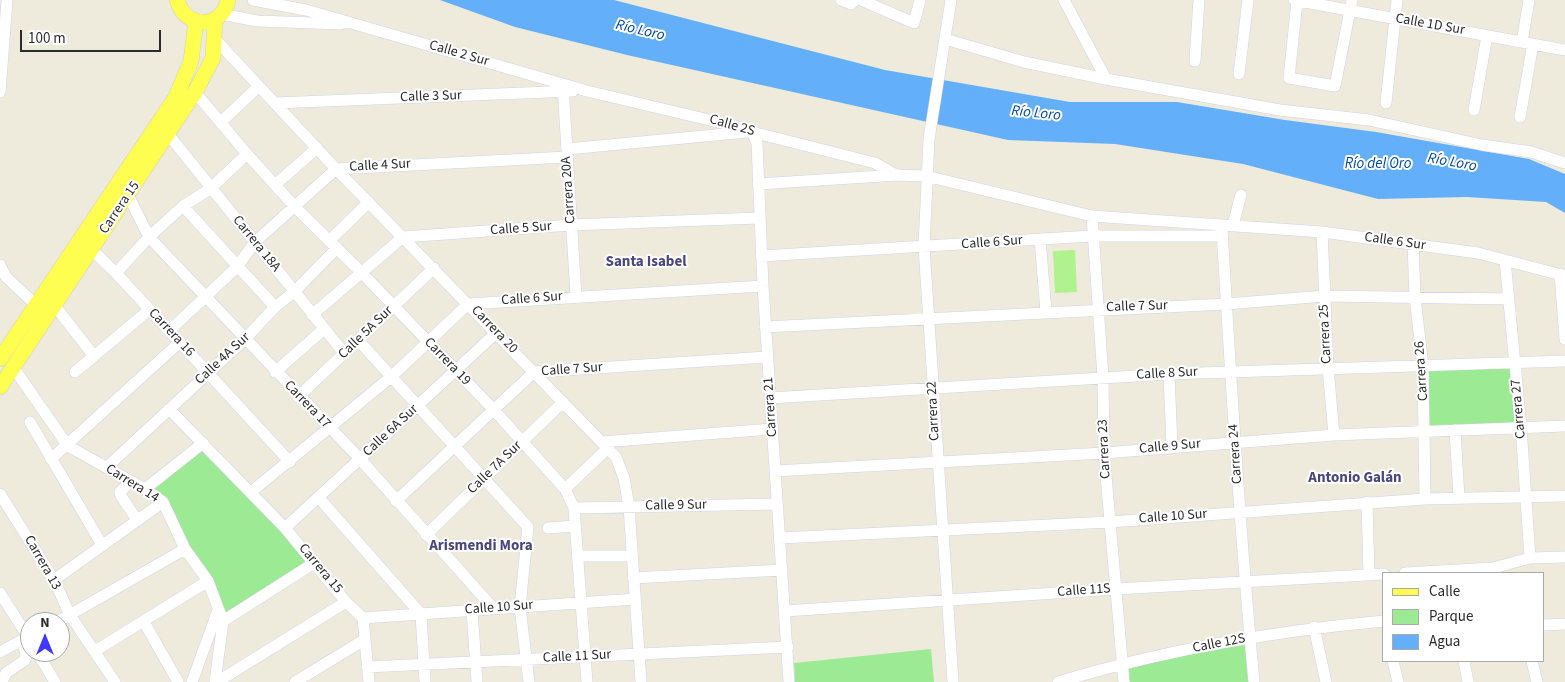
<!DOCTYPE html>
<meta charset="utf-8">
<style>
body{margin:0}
#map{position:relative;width:1565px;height:682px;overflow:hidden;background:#eeebdc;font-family:"Source Sans 3",sans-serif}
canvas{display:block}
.legend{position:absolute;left:1382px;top:572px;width:162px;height:90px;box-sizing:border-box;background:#fff;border:1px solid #aaa;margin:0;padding:6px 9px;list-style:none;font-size:15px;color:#2b2b2b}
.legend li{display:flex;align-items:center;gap:10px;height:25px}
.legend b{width:25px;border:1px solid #aaa}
.north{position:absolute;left:20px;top:612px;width:50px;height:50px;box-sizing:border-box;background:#fff;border:1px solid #aaa;border-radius:50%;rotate:0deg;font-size:14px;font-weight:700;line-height:20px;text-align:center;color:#2b2b2b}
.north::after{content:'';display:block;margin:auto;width:18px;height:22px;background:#4138ff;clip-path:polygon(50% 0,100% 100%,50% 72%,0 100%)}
.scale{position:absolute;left:20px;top:30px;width:141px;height:22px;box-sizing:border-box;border:2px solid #2b2b2b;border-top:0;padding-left:6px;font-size:15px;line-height:18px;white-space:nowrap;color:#2b2b2b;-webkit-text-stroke:4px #fff;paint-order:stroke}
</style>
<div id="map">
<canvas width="1565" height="682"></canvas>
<ul class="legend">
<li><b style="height:6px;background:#fefe51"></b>Calle</li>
<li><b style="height:14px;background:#9cea93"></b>Parque</li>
<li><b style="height:14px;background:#64affa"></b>Agua</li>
</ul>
<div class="north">N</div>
<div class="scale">100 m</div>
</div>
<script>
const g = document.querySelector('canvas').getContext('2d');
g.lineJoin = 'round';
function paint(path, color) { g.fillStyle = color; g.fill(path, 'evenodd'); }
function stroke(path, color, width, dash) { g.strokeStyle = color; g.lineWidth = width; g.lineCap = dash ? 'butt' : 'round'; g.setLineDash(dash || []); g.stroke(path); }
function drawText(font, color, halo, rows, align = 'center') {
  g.font = font + ' "Source Sans 3",sans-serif'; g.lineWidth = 4; g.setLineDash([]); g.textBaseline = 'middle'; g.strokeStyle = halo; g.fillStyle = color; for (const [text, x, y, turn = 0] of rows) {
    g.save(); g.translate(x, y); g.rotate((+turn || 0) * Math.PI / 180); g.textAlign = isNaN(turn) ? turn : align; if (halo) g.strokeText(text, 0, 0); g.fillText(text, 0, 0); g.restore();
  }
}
paint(new Path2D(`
 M1514,363L1521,427L1424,431L1423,367Z
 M203,443L314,563L223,621L163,502L145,489Z
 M1245,642L1249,682H1129L1128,665Z
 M931,649L934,682H795L794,663Z`), '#9cea93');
paint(new Path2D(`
 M1075,250L1077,292L1055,293L1053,251Z`), '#b0f28d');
paint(new Path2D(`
 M440,0H614L885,70L1070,102H1177L1285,120L1376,132L1529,159L1565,174V213L1546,202L1467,197L1378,199L1243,164L1115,144L1008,140L627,55L515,27Z`), '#64affa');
const minor = new Path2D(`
 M253,0L306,10L587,91L743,128L752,132L875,163L896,175
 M841,0L851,4L855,0
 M861,0L914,23L920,0
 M951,0L929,139L924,247L953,682
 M1064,0L1106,79
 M1294,0L1565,50
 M1297,1L1289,78L1335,86L1352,0
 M221,14L257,21L341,24
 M215,39L336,169L616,457L624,478L629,507L641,682
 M945,39L1024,62L1106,79L1280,110L1369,120L1482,145L1531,152L1565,163
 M1522,42L1529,0
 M1195,61L1199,0
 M1239,74L1248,0
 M563,86L576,296
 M0,92L7,0
 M195,92L247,154L295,207L362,273L493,409L565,489L574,508L587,682
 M275,103L573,91
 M1386,103L1397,0
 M1474,110L1487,36
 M1520,117L1533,44
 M221,122L259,86
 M752,132L757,143L763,286L789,682
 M168,134L344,353
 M567,149L747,132
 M758,184L898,175L926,176L1092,216L1322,232L1478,253L1565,276
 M275,185L317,148
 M128,195L149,237L360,459L494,609
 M183,206L275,307
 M1092,216L1103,378L1104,453L1124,682
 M1233,225L1241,195
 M1222,230C1231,381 1240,532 1254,682
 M1322,232L1328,368L1334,435
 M1040,239L1046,312
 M329,241L369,202
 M86,244L116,273L290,462
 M1413,244L1415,297L1423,367L1425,499
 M761,256L1092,236H1222
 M1505,260L1521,427L1530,558
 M0,265L6,277L36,305
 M116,273L149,237L183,206L210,189L247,154
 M1560,274L1565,339
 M55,306L94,356
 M312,315L403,237L571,225L759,218
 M765,327L1226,304L1325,296L1509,299
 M169,331L237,267L255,242L336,169L567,157
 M358,340L528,527L520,607L529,682
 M13,367L68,446L145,489L163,502L185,549L208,581L223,621L215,682
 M75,372L149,310
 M275,372L324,329
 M1169,374L1172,446
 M298,397L434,268
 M770,398L1169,374L1565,361
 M169,409L285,528L346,602L363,618L369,682
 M30,422L102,545
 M1455,430L1459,498
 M602,442L772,429
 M51,459L180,342
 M107,467L245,339L275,307L294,292L337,248
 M775,471L1104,453L1334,435L1565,426
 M131,481L120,492L121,496L137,520
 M145,489L203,443
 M565,489L608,448
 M251,492L391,377L468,304L763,286
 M0,494L54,580L70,615L115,682
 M319,498L421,614L425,682
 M396,501L534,372L767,357
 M1367,502L1369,575
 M574,508L777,504
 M285,528L496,333
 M548,528L575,526
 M426,535L563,402
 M780,538L1110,522L1425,499L1565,496
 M578,556H632
 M1405,573L1493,568L1530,558L1565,557
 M633,578L782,570
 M54,580L163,502
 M0,593L30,640
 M472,610L477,682
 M785,611L1116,589L1384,574
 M363,618L635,599
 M223,621L314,563
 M57,622L185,549
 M144,622L178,682
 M1544,625L1565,624
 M1314,627L1326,682
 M95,651L208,581
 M0,652L28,637
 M37,652L55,682
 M1393,661L1398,682
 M1464,661L1468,682
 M1532,661L1537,682
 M367,667L788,647
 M2,682L6,673L25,660L26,653L22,641
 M192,682L218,610
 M217,682L346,602
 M295,682L364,640
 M1058,682C1164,650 1274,631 1384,621`);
const major = new Path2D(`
 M177,0C185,29 222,30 228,0
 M0,359L176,97L191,61L196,21
 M0,387L195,92L213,58L215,19`);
stroke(minor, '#d2d1e5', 12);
stroke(major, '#d0d0d0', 16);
stroke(minor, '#fff', 11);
stroke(major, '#fefe51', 15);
drawText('14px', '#2b2b2b', '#fff', [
 ["Calle 1D Sur",1430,25,10],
 ["Calle 2 Sur",459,54,16],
 ["Calle 3 Sur",431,97,-2],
 ["Calle 2S",732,126,16],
 ["Calle 4 Sur",380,166,-3],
 ["Carrera 20A",569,190,-94],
 ["Carrera 15",120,208,-56],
 ["Calle 5 Sur",521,229,-4],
 ["Calle 6 Sur",1395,242,8],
 ["Calle 6 Sur",992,243,-4],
 ["Carrera 18A",256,244,51],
 ["Calle 6 Sur",532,299,-4],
 ["Calle 7 Sur",1137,307,-2],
 ["Carrera 20",494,330,46],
 ["Carrera 16",171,333,47],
 ["Calle 5A Sur",366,333,-44],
 ["Carrera 25",1326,334,-93],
 ["Calle 4A Sur",223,359,-43],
 ["Carrera 19",447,362,46],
 ["Calle 7 Sur",572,370,-4],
 ["Carrera 26",1422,371,-94],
 ["Calle 8 Sur",1167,374,-3],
 ["Carrera 17",307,405,46],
 ["Carrera 21",771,407,-94],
 ["Carrera 27",1519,409,-95],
 ["Carrera 22",934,411,-93],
 ["Calle 6A Sur",391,431,-43],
 ["Calle 9 Sur",1170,447,-5],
 ["Carrera 23",1105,449,-93],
 ["Carrera 24",1236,454,-94],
 ["Calle 7A Sur",495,468,-44],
 ["Carrera 14",132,484,32],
 ["Calle 9 Sur",676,506,-1],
 ["Calle 10 Sur",1173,517,-4],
 ["Carrera 13",42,563,60],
 ["Carrera 15",320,569,50],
 ["Calle 11S",1084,591,-4],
 ["Calle 10 Sur",499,608,-4],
 ["Calle 12S",1219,644,-11],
 ["Calle 11 Sur",577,657,-3]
]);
drawText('italic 15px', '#0048aa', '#fff', [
 ["Río Loro",640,31,13],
 ["Río Loro",1036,114,6],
 ["Río Loro",1452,163,10],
 ["Río del Oro",1378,165]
]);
drawText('bold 15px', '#4a4680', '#fff', [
 ["Santa Isabel",646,263],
 ["Antonio Galán",1355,479],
 ["Arismendi Mora",481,547]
]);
</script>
